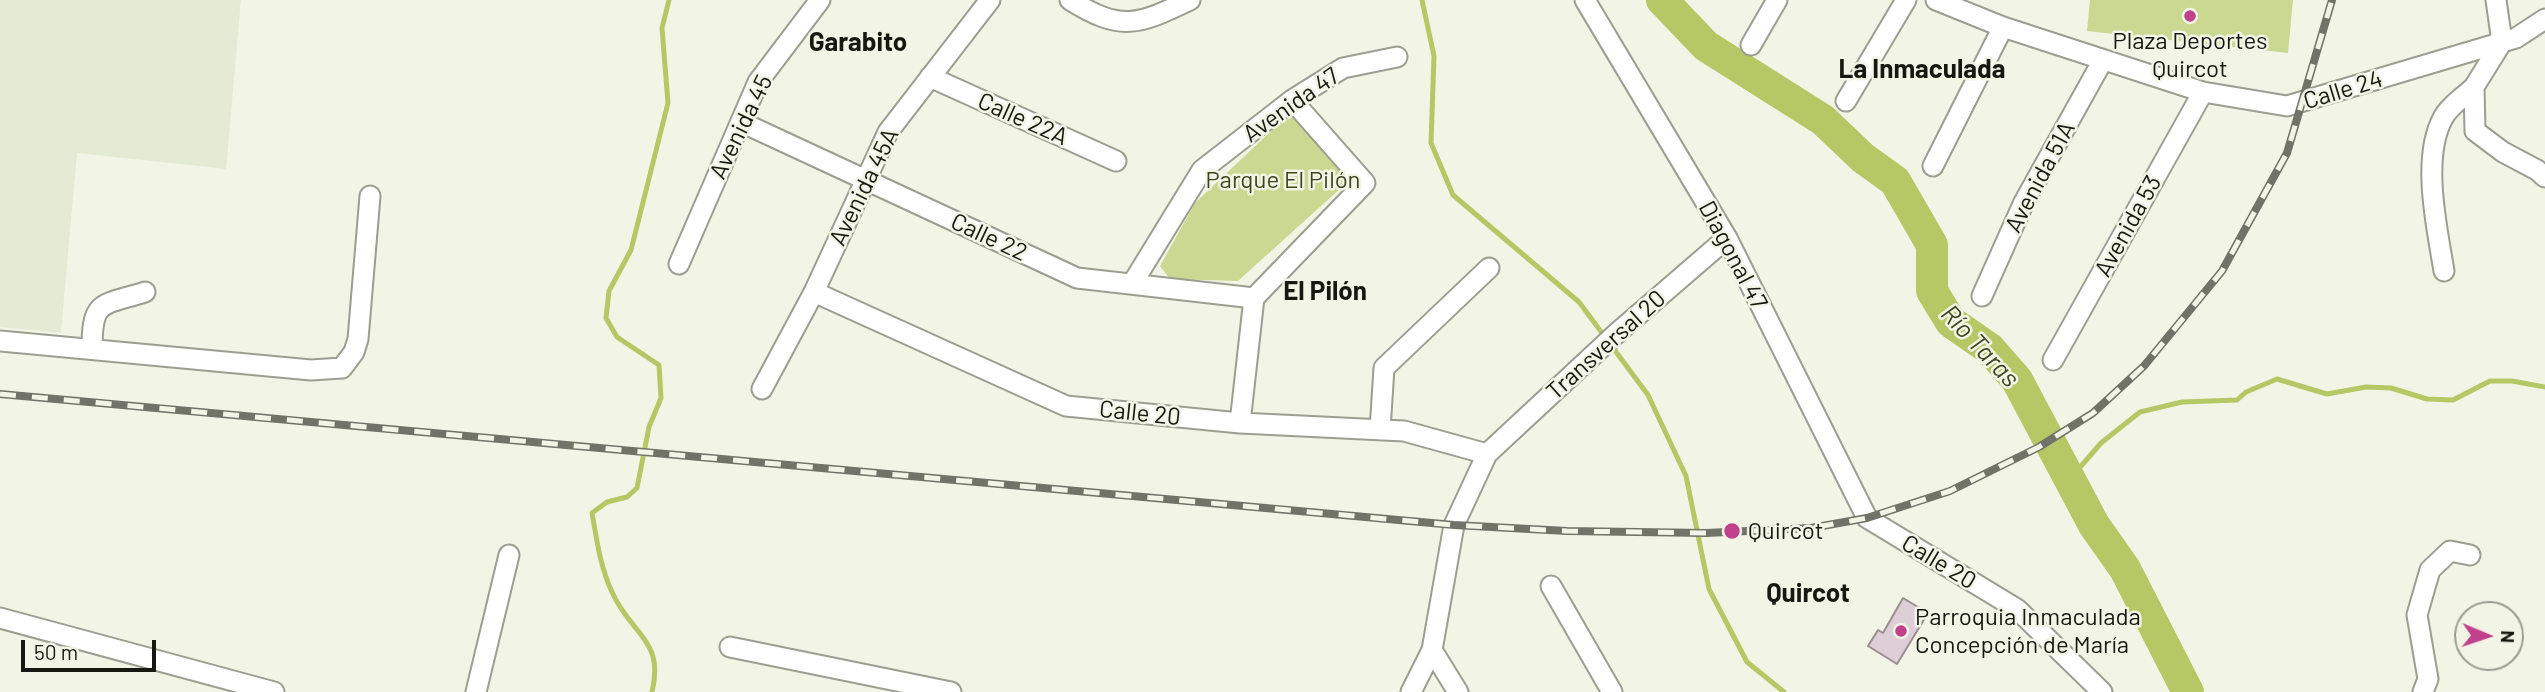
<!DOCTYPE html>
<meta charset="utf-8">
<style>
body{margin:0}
#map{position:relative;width:2545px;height:692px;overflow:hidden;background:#f2f5e6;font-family:Barlow,sans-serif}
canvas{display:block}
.north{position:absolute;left:2454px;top:601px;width:70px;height:70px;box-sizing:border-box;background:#f2f5e6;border:2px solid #9a9d91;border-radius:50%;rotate:92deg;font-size:19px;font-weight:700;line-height:28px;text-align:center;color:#171812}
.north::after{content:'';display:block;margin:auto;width:24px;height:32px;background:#c1418d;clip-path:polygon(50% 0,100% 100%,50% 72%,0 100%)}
.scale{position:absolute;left:21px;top:640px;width:135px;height:32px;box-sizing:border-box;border:4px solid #171812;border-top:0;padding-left:9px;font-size:21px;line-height:24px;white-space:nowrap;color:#171812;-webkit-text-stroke:5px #f2f5e6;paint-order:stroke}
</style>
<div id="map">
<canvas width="2545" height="692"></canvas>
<div class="north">N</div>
<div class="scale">50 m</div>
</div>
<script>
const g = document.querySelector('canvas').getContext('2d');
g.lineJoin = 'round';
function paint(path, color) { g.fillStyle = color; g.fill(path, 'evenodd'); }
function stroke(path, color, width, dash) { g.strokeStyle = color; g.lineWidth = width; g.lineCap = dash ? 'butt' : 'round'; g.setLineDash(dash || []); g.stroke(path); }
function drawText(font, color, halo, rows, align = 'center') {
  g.font = font + ' Barlow,sans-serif'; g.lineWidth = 5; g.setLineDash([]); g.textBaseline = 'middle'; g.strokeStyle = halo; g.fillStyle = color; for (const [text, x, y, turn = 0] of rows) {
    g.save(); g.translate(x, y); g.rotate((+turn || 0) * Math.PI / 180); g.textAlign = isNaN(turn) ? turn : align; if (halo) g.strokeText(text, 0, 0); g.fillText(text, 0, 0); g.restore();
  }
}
paint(new Path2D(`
 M0,0H241L226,169L77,153L61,333L0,327Z`), '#e5ead4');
paint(new Path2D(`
 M2090,0H2293L2288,53L2087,31Z
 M1291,112L1351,179L1238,281L1170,279L1160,266L1195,203Z`), '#cad892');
stroke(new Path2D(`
 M1422,0L1434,56L1431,143L1453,195L1579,302L1648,395L1686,476L1709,589L1747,662L1784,692
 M2069,480L2101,443L2140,412L2182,402L2237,400L2246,392L2277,379L2327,394L2366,387L2391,388L2427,399L2453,400L2490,381H2512L2545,387
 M652,692C665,639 630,634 612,592C600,566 597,541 592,513L607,502L627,497L637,488L649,427L661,398L659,365L617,337L606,318L609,291L631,250L668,103L662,28L669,0`), '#b6c765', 5);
stroke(new Path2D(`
 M1662,0L1706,46L1823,120L1863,158L1895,181L1932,245V291L1951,322L1990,349L2017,380L2094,525L2125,569L2188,692`), '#b6c765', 32);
const building = new Path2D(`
 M1903,598L1928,613L1897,664L1868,646L1878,630L1883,633Z`);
paint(building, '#deced5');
stroke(building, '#9c8d94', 2);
const minor = new Path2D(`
 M1070,0C1121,32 1138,25 1190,0
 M1585,0L1727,238L1867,518L2017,609L2102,692
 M1936,0L2003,27L2203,92L2287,106L2516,38L2545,19
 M2496,0L2502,42L2474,87L2475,131L2503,152L2537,170L2545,177
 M1751,45L1777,0
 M930,77L1116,161
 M1846,101L1906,0
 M741,122L1077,278L1254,298
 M1933,166L2003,27
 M679,264L758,82L820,0
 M2444,271C2437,228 2421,158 2443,118C2449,106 2465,96 2474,87
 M1132,284L1202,170L1292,100L1343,68L1397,57
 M814,292L1066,406L1240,423L1404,431L1487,454
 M1982,296L2024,202L2103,60
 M0,341L311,370L342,368L354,352L358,339L370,196
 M92,349C92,299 101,306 145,292
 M2053,360L2203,92
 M762,389L814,292L888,132L990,0
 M1240,423L1254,298L1365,183L1292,100
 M1380,430L1384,368L1489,268
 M1551,586L1612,692
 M0,618L274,692
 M730,647L951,692
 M1432,650L1458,692
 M476,692L509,555
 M1411,692L1432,650L1454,525L1487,454L1617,333L1727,238
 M2423,692L2428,679L2417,615L2430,570L2450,551L2470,555`);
stroke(minor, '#9b9e90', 23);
stroke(minor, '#fff', 19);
const rail = new Path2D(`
 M0,394L1454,525L1567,531L1706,533L1811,528L1867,518L1950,491L2039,447L2093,413L2144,366L2222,271L2287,153L2332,0`);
stroke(rail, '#717369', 8);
stroke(rail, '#f2f5e6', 5, [16]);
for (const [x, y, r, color] of [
 [2190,16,7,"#c1418d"],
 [1732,531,9,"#c1418d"],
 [1901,631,7,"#c1418d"]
]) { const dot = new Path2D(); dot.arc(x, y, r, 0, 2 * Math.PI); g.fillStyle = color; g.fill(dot); stroke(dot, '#f2f5e6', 2.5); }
drawText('24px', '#171812', '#f2f5e6', [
 ["Plaza Deportes",2190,41,"center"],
 ["Quircot",2190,69,"center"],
 ["Quircot",1748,531],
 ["Parroquia Inmaculada",1915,617],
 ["Concepción de María",1915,645]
], 'left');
drawText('24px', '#171812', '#f2f5e6', [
 ["Calle 24",2343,90,-17],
 ["Avenida 47",1291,105,-35],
 ["Calle 22A",1023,119,24],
 ["Avenida 45",741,127,-64],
 ["Avenida 51A",2040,177,-62],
 ["Avenida 45A",864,187,-64],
 ["Avenida 53",2128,226,-61],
 ["Calle 22",989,237,25],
 ["Diagonal 47",1733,255,62],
 ["Transversal 20",1606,345,-42],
 ["Calle 20",1140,413,6],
 ["Calle 20",1939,562,31]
]);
drawText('24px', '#3f451d', '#f2f5e6', [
 ["Parque El Pilón",1283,180]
]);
drawText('bold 26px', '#171812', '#f2f5e6', [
 ["Garabito",858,42],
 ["La Inmaculada",1922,69],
 ["El Pilón",1325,291],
 ["Quircot",1808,593]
]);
drawText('italic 26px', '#40471e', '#f2f5e6', [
 ["Río Taras",1980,346,47]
]);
</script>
